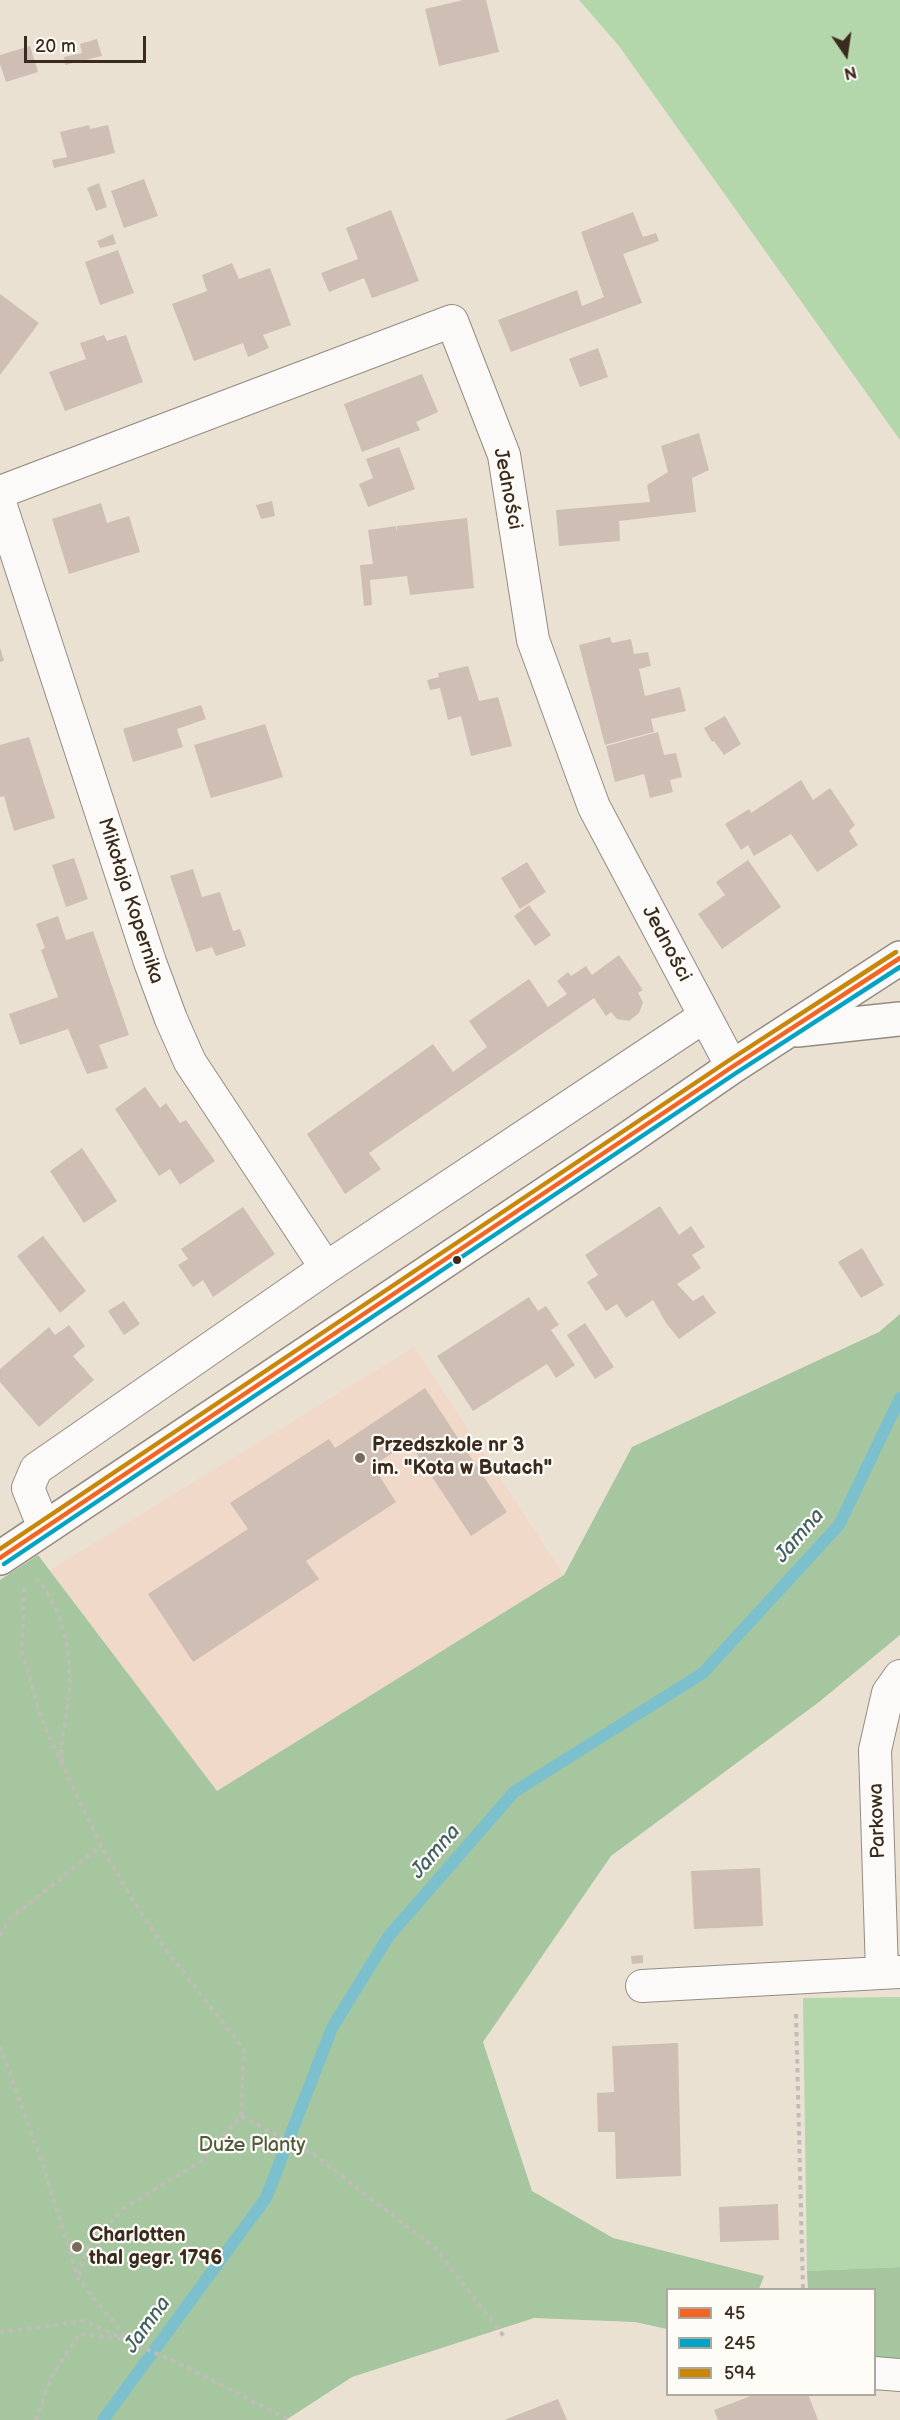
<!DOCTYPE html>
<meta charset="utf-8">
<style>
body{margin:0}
#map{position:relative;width:900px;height:2420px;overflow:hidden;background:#eae1d3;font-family:"Balsamiq Sans",sans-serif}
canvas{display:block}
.legend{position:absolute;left:666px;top:2288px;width:210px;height:108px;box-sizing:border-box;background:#fdfcf7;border:2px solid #afa8a0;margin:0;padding:8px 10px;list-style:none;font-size:18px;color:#3b2a1e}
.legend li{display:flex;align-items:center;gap:12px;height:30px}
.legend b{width:30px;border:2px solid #afa8a0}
.north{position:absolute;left:816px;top:24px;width:60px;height:60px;-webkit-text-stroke:4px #fdfcf7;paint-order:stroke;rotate:167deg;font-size:16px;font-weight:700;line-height:24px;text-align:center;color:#3b2a1e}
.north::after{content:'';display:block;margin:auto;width:21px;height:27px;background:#3b2a1e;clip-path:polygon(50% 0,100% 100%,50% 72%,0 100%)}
.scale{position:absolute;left:24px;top:36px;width:122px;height:27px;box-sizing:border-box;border:3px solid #3b2a1e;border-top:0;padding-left:8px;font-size:18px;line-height:21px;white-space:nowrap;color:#3b2a1e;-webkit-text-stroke:4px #fdfcf7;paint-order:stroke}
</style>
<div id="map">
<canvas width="900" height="2420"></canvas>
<ul class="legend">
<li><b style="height:8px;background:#f26522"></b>45</li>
<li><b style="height:8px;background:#03a3c5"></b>245</li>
<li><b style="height:8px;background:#c88708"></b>594</li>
</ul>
<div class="north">N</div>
<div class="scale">20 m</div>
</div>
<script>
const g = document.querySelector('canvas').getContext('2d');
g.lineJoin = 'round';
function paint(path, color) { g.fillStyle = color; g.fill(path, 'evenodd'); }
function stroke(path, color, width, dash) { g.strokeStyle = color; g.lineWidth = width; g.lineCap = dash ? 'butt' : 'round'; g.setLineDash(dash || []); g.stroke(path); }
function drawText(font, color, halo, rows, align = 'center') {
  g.font = font + ' "Balsamiq Sans",sans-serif'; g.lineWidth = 4.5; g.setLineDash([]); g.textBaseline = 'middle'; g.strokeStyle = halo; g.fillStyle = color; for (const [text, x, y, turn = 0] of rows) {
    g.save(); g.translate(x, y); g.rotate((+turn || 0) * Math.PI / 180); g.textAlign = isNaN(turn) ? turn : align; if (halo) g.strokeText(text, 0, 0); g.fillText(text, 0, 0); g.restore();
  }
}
paint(new Path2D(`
 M414,1347L564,1575L217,1791L50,1570Z`), '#f1d9ca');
paint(new Path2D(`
 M579,0H900V440L619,46Z
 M900,1997V2267L807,2271L803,1998Z`), '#b3d6aa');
paint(new Path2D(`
 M900,1314V1635L819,1702L611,1856L483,2042L532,2191L613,2238L764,2276L759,2289L668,2290L667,2329L635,2322L534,2318L352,2377L286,2420H0V1580L38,1555L217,1791L564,1575L632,1447L879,1332Z
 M900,2267V2360L875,2359L874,2290L808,2289L807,2271Z`), '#a5c69f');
stroke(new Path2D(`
 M103,2420L266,2198L332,2028L388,1937L514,1792L703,1673L839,1525L900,1398`), '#7cc0ce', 12);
paint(new Path2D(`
 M463,0H486L499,52L439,66L425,9Z
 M97,39L102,56L65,65L64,57L82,53L80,44Z
 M30,46L38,72L6,82L0,64V55Z
 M89,125L90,129L108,125L115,153L54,168L52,160L67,157L60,132Z
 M144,179L158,216L124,228L111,191Z
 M99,183L107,207L96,211L87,188Z
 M391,210L419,281L372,298L364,278L329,292L321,273L358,259L346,228Z
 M633,212L643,237L656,233L659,241L623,254L642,303L511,352L498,320L577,290L582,306L604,297L581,232Z
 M113,234L116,244L100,248L97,241Z
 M118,250L134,293L100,305L85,262Z
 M232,263L239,279L270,268L291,325L263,335L269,348L248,357L243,343L194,361L172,304L207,291L202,275Z
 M0,294L39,323L0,375Z
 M104,335L107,341L126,335L143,382L65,411L49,372L86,359L80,343Z
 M598,348L608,377L580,387L569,359Z
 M422,374L438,412L416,422L420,430L362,452L344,404Z
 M699,433L709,470L692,478L696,512L619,521L620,541L559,546L556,510L650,502L647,485L668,472L661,446Z
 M399,447L415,489L368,507L359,484L373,478L366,459Z
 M272,501L275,516L261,519L256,505Z
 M101,503L107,523L129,516L140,552L69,574L52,519Z
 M467,518L474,588L410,595L407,576L370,580L372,605L364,606L360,565L373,564L368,530L396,526L397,533V526Z
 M610,637L612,643L631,639L634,654L648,652L651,666L639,669L645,696L680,687L686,711L651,719L654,732L605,745L579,645Z
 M0,647L4,661L0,662Z
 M468,666L479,701L498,697L512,746L471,756L461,716L448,720L440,688L430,690L427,680L439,677L438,673Z
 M201,705L206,719L177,729L183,747L133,762L123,729Z
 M725,716L741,744L724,755L714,741L712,742L704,728Z
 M265,724L283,777L211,798L194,745Z
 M658,732L664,755L676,753L682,777L670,780L673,792L650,798L644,774L615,782L606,746Z
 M29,737L55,818L14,831L4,796L0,797V745Z
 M801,780L813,800L830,788L855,825L849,831L858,845L817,872L791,834L754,856L748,845L741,850L725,824L749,809L751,813Z
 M74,858L88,899L66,907L52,865Z
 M748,860L781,907L722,949L698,914L725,895L716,882Z
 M527,862L546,892L520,909L501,878Z
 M193,869L202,897L220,892L233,931L240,929L246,946L216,956L212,947L196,952L170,876Z
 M529,905L551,935L535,946L514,916Z
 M58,916L66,940L93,931L129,1035L99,1045L108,1068L87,1074L68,1029L20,1045L9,1014L58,997L41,950L45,948L36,924Z
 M619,955L643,990L638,993L643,1002L639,1013L629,1021L617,1019L611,1012L606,1016L594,998L369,1153L381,1169L345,1194L307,1134L433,1044L453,1072L469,1060L487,1047L469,1021L529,979L548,1007L567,994L557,981L568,972L571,976L586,966L592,975Z
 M145,1087L160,1108L166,1103L180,1123L186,1120L215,1161L180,1185L170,1169L159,1176L115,1109Z
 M82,1148L117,1201L84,1223L50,1171Z
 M660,1206L679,1235L691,1226L705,1247L692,1255L701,1268L677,1284L693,1301L703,1295L716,1313L679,1339L666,1323L653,1300L626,1318L617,1304L606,1311L587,1282L598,1275L585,1255Z
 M243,1207L275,1254L213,1297L203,1280L193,1287L178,1265L188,1259L181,1249Z
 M43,1236L86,1291L60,1313L17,1256Z
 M862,1248L884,1285L861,1298L838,1262Z
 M529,1297L538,1311L546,1306L559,1325L551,1330L575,1365L556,1378L547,1364L473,1411L437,1356Z
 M124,1301L140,1324L124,1335L108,1311Z
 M585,1323L614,1367L595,1379L567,1335Z
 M69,1325L85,1346L73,1356L94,1380L39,1427L0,1382V1369L49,1327L55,1335Z
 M425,1388L507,1512L471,1536L409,1442L373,1466L396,1502L306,1561L319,1579L193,1662L148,1594L248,1529L230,1503L329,1439L335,1448Z
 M760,1868L763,1926L694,1929L691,1871Z
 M643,1955V1963L632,1964L631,1956Z
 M678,2043L681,2176L616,2179L615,2132H598L597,2093L614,2092L612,2046Z
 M778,2204L779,2240L720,2242L719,2207Z
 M756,2394H808L818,2420H718L714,2410Z
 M558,2399L567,2420H504Z`), '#cfbeb3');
const minor = new Path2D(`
 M0,492L452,321L504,455L533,640L594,807L732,1067
 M0,503L150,962L171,1019L190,1062L326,1268
 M44,1528L28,1488L36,1469L326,1268L705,1016
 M882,1972L875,1750L888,1693L900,1676
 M642,1986L900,1972
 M874,2373L900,2375`);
const tertiary = new Path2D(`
 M797,1030L900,1019
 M0,1558L626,1140L732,1067L900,958`);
stroke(minor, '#948c83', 34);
stroke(tertiary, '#948c83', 36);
stroke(new Path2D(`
 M36,1578C66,1611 73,1661 68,1703C65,1726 59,1744 63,1767
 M24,1588L22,1651L41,1717L52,1743L101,1846L131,1897L168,1953L244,2049L241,2116L200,2162L123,2209L88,2245L78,2279
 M0,1936L10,1919L101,1846
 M796,2014L803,2290
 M0,2046L44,2168L78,2279L128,2340
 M241,2116L316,2156L436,2249L506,2339
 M0,2332L84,2321L178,2363L288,2419L286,2420
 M36,2420L52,2376L79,2334L124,2339`), '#c0bcb8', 4, [4.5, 4.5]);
stroke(minor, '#fcfaf8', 32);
stroke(tertiary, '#fcfaf8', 33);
stroke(new Path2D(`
 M0,1558L732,1067L900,958`), '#f26522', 4.5);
stroke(new Path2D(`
 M4,1564L736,1073L900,967`), '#03a3c5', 4.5);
stroke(new Path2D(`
 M0,1549L728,1061L896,952`), '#c88708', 4.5);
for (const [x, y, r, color] of [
 [457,1260,5,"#3b2a1e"],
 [360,1458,6,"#786a5d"],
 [77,2247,6,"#786a5d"]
]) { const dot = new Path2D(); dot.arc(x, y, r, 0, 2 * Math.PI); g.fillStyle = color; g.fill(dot); stroke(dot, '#fdfcf7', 2); }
drawText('20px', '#3b2a1e', '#fdfcf7', [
 ["Jedności",507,489,79],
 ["Mikołaja Kopernika",130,901,72],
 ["Jedności",666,944,62],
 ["Parkowa",878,1821,-92]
]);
drawText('bold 20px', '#3b2a1e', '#fdfcf7', [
 ["Przedszkole nr 3",372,1446],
 ["im. \"Kota w Butach\"",372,1469],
 ["Charlotten",89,2236],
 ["thal gegr. 1796",89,2259]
], 'left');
drawText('20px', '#525b3e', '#fdfcf7', [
 ["Duże Planty",252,2146]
]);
drawText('italic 21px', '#426064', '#fdfcf7', [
 ["Jamna",800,1536,-49],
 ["Jamna",436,1852,-49],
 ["Jamna",148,2325,-54]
]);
</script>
